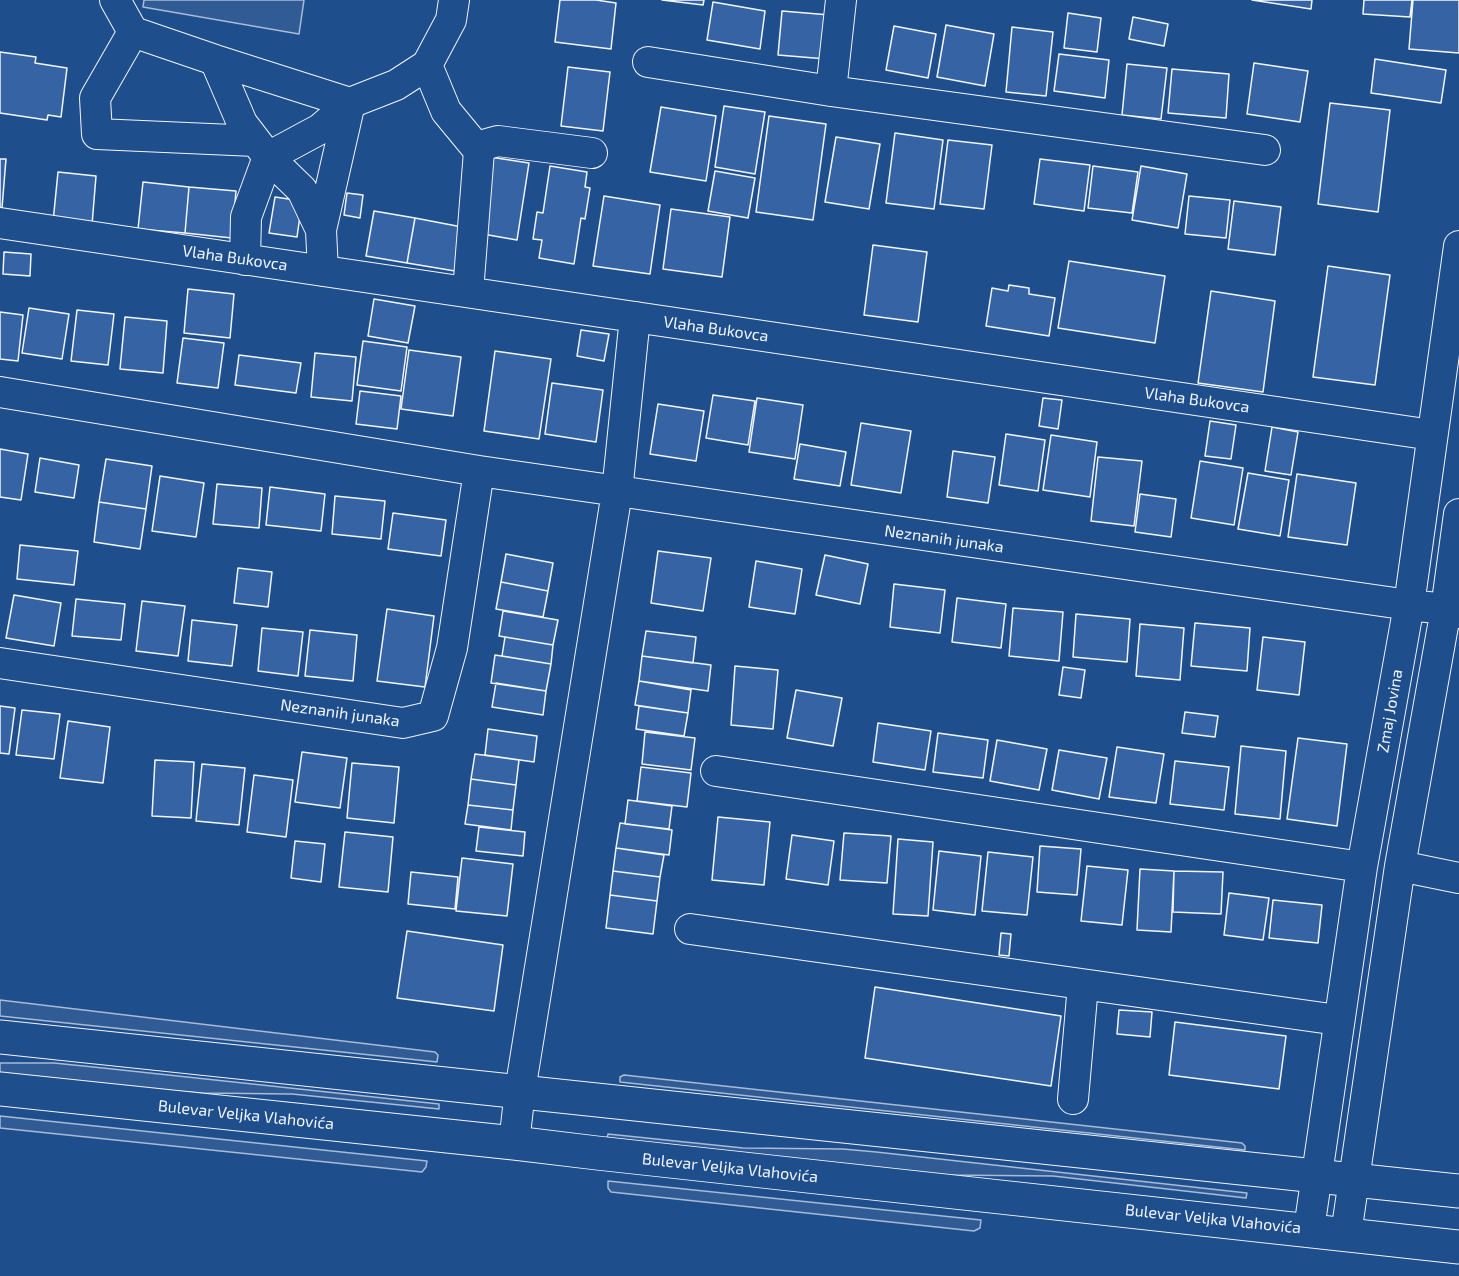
<!DOCTYPE html>
<meta charset="utf-8">
<style>
body{margin:0}
canvas{display:block;background:#1f4e8c}
</style>
<canvas width="1459" height="1276"></canvas>
<script>
const g = document.querySelector('canvas').getContext('2d');
g.lineJoin = 'round';
function paint(path, color) { g.fillStyle = color; g.fill(path, 'evenodd'); }
function stroke(path, color, width, dash) { g.strokeStyle = color; g.lineWidth = width; g.lineCap = dash ? 'butt' : 'round'; g.setLineDash(dash || []); g.stroke(path); }
function drawText(font, color, halo, rows, align = 'center') {
  g.font = font + ' "Exo 2",sans-serif'; g.lineWidth = 4.5; g.setLineDash([]); g.textBaseline = 'middle'; g.strokeStyle = halo; g.fillStyle = color; for (const [text, x, y, turn = 0] of rows) {
    g.save(); g.translate(x, y); g.rotate((+turn || 0) * Math.PI / 180); g.textAlign = isNaN(turn) ? turn : align; if (halo) g.strokeText(text, 0, 0); g.fillText(text, 0, 0); g.restore();
  }
}
const built = new Path2D(`
 M144,0H304L299,34L143,7Z
 M0,1000L435,1052L438,1055L437,1062L0,1016Z
 M0,1063H54L103,1068L439,1104V1109L292,1094L202,1093L159,1090L0,1074Z
 M624,1075L1242,1143L1245,1146V1150L620,1082V1077Z
 M0,1116L427,1161L426,1167L422,1172L0,1128Z
 M608,1134L743,1148L843,1149L876,1152L1247,1193L1246,1198L1053,1176L947,1175L607,1140Z
 M608,1181L981,1220L980,1228L974,1231L611,1192L608,1188Z`);
paint(built, '#305b95');
stroke(built, '#a8bbd7', 1.5);
const building = new Path2D(`
 M560,0H596L616,3L611,49L555,42Z
 M662,0H704L703,5Z
 M1252,0H1312L1311,9Z
 M1364,0H1412L1410,17L1363,14Z
 M1413,0H1459V53L1409,49Z
 M713,2L765,11L760,49L707,40Z
 M782,11L830,15L826,59L778,55Z
 M1068,13L1101,18L1097,52L1064,48Z
 M1133,17L1168,24L1164,46L1129,39Z
 M946,25L994,34L985,86L937,77Z
 M894,26L936,34L928,78L886,70Z
 M1012,27L1053,32L1046,96L1006,92Z
 M0,52L36,57L35,63L67,68L61,117L48,115L47,120L0,113Z
 M1059,54L1109,60L1105,98L1054,91Z
 M1375,59L1446,70L1441,103L1371,93Z
 M1254,63L1308,71L1300,122L1247,114Z
 M1127,64L1167,68L1161,119L1122,115Z
 M568,67L610,72L603,131L561,126Z
 M1172,69L1229,74L1226,118L1168,113Z
 M1330,103L1390,110L1378,212L1318,204Z
 M724,106L765,112L755,174L715,167Z
 M661,107L716,116L706,181L650,172Z
 M769,116L826,124L813,220L756,212Z
 M895,133L943,140L934,209L886,203Z
 M836,137L880,144L869,209L825,202Z
 M948,140L992,145L984,209L940,204Z
 M490,157L529,163L517,240L477,233Z
 M0,159H6L2,208H0Z
 M1040,159L1090,165L1084,211L1034,204Z
 M550,166L587,172L585,187L590,188L585,219L581,218L574,264L539,258L542,240L533,239L537,212L543,213Z
 M1093,166L1138,172L1132,213L1088,208Z
 M1141,166L1187,174L1178,228L1132,220Z
 M715,171L755,178L748,218L708,211Z
 M58,172L96,176L92,225L53,222Z
 M143,182L189,187L185,233L138,229Z
 M189,187L236,191L232,238L185,233Z
 M347,193L363,195L360,218L344,215Z
 M604,196L660,205L650,274L593,266Z
 M1189,196L1230,200L1226,238L1185,234Z
 M275,197L302,201L297,237L269,233Z
 M1234,201L1281,207L1275,255L1228,249Z
 M671,209L730,217L722,277L663,269Z
 M374,211L415,218L407,263L366,256Z
 M415,218L462,227L455,271L407,263Z
 M873,245L927,252L918,322L864,315Z
 M4,252L31,254L30,276L3,274Z
 M1069,261L1165,276L1155,343L1058,328Z
 M1328,266L1390,275L1375,385L1313,377Z
 M1009,285L1029,288V294L1055,298L1049,336L986,326L992,288L1008,291Z
 M188,289L234,294L230,338L184,333Z
 M1211,291L1275,301L1263,392L1198,383Z
 M374,299L415,306L408,343L368,336Z
 M29,308L69,314L62,359L22,353Z
 M77,310L114,314L108,365L71,361Z
 M0,312L23,315L18,361L0,359Z
 M125,317L167,321L163,373L120,369Z
 M581,330L609,334L604,361L577,356Z
 M183,338L224,343L218,388L177,383Z
 M363,341L407,347L401,391L357,385Z
 M409,350L461,357L453,416L401,409Z
 M495,351L551,359L539,439L484,431Z
 M315,353L356,357L352,401L311,397Z
 M239,355L301,363L296,393L235,385Z
 M552,383L603,390L596,442L545,434Z
 M360,391L401,396L397,429L356,424Z
 M713,395L755,401L748,445L706,438Z
 M757,398L803,405L795,459L749,452Z
 M1043,398L1062,400L1058,429L1039,426Z
 M658,404L704,411L696,461L650,454Z
 M1210,421L1236,425L1231,459L1205,456Z
 M861,423L911,431L901,493L851,485Z
 M1272,427L1298,432L1291,475L1265,471Z
 M1006,434L1045,440L1038,491L999,485Z
 M1051,435L1097,442L1090,497L1043,490Z
 M800,444L846,452L840,486L794,479Z
 M0,449L28,454L21,500L0,497Z
 M953,451L995,457L988,503L947,497Z
 M1098,457L1142,461L1134,526L1091,521Z
 M40,458L79,465L74,498L35,492Z
 M106,459L152,466L146,509L99,502Z
 M1200,461L1243,468L1234,525L1191,518Z
 M1248,473L1289,480L1280,536L1238,529Z
 M1297,474L1356,483L1347,545L1288,537Z
 M160,476L204,483L196,537L152,531Z
 M217,484L262,488L259,528L213,524Z
 M270,487L325,494L321,531L266,525Z
 M1140,494L1176,499L1171,537L1135,532Z
 M335,496L385,501L381,539L332,534Z
 M99,502L146,509L140,549L94,542Z
 M393,513L446,520L441,556L388,549Z
 M20,545L78,551L74,585L17,579Z
 M658,551L711,558L703,611L651,603Z
 M506,554L553,563L548,591L501,582Z
 M825,555L868,564L860,604L816,595Z
 M756,561L802,569L795,614L749,607Z
 M238,568L272,572L268,607L234,603Z
 M501,582L548,591L543,617L496,609Z
 M894,584L945,590L940,633L890,627Z
 M14,595L61,603L54,646L6,638Z
 M957,598L1006,604L1001,648L952,642Z
 M76,599L125,604L121,640L72,636Z
 M142,601L185,606L178,656L136,651Z
 M1013,608L1063,612L1059,661L1009,656Z
 M387,609L434,616L425,687L377,681Z
 M503,611L558,620L553,645L499,636Z
 M1076,614L1130,619L1127,662L1073,657Z
 M192,620L237,625L232,666L188,661Z
 M1195,623L1250,628L1247,671L1191,666Z
 M1140,624L1184,628L1180,680L1136,676Z
 M262,628L303,632L298,676L258,671Z
 M310,630L357,635L353,681L305,676Z
 M646,631L696,637L693,663L642,656Z
 M505,637L553,645L551,664L502,656Z
 M1263,637L1305,642L1299,695L1257,690Z
 M495,655L551,664L546,691L491,683Z
 M642,656L711,665L708,691L639,681Z
 M735,666L778,670L773,729L731,725Z
 M1063,667L1085,670L1081,698L1059,695Z
 M639,681L691,690L688,713L635,705Z
 M496,683L546,691L543,715L492,707Z
 M796,690L842,698L833,746L787,738Z
 M0,706L15,708L9,754L0,753Z
 M639,706L688,713L684,736L636,729Z
 M22,710L60,714L54,759L16,755Z
 M1185,712L1218,716L1215,737L1182,733Z
 M68,721L110,727L103,783L60,778Z
 M878,723L931,731L925,770L873,762Z
 M488,729L537,736L534,762L485,755Z
 M645,732L695,738L691,770L642,764Z
 M938,733L988,740L983,778L933,772Z
 M1298,738L1347,744L1337,826L1287,819Z
 M997,740L1047,749L1039,790L990,781Z
 M1241,746L1286,751L1280,819L1235,814Z
 M1117,747L1164,754L1156,803L1109,797Z
 M1059,750L1107,758L1099,799L1052,790Z
 M302,752L347,758L340,808L295,802Z
 M475,754L519,760L516,785L471,779Z
 M155,760L194,762L191,818L152,816Z
 M1175,761L1229,767L1224,810L1170,804Z
 M352,763L399,767L394,823L347,818Z
 M202,764L245,768L239,825L196,821Z
 M641,767L691,773L687,807L637,801Z
 M254,775L293,780L286,837L247,832Z
 M471,779L516,785L513,810L468,805Z
 M628,800L672,806L669,829L625,824Z
 M468,805L513,810L511,830L465,824Z
 M718,817L770,822L764,885L712,880Z
 M620,823L672,830L669,855L616,848Z
 M479,827L525,832L523,856L476,851Z
 M345,832L393,837L388,892L339,887Z
 M844,833L891,836L887,883L840,880Z
 M792,835L834,841L828,885L786,879Z
 M898,839L933,842L928,916L893,914Z
 M295,841L325,844L321,882L291,878Z
 M1040,846L1081,849L1077,895L1037,892Z
 M616,848L664,855L660,877L613,871Z
 M939,851L981,856L975,915L933,910Z
 M988,852L1033,857L1027,915L982,911Z
 M462,858L513,864L507,916L456,911Z
 M1087,866L1128,870L1122,925L1081,921Z
 M1140,869L1174,871L1171,932L1137,930Z
 M613,871L660,877L657,901L610,895Z
 M1174,871L1223,872L1221,914L1173,912Z
 M411,872L458,877L455,909L408,904Z
 M1229,893L1269,898L1263,940L1224,935Z
 M610,895L657,901L653,934L606,928Z
 M1273,900L1322,905L1318,943L1269,938Z
 M407,931L503,945L494,1011L397,998Z
 M1001,933L1011,934L1009,956L999,955Z
 M875,987L1061,1016L1051,1086L865,1058Z
 M1119,1010L1152,1012L1150,1037L1117,1034Z
 M1175,1022L1286,1036L1279,1089L1169,1075Z`);
paint(building, '#3563a3');
stroke(building, '#f2f6ff', 1.5);
const minor = new Path2D(`
 M115,0L133,32L215,60L242,123L268,157L302,190L321,230L323,271
 M133,32L95,98L97,134L255,141
 M215,60L350,103L321,230
 M648,62L831,91L1265,150
 M427,65L446,111L479,151
 M831,91L841,0
 M0,223L1432,435
 M245,260L246,217L268,157L320,129L350,103L396,85L427,65L451,20L454,0
 M468,292L479,151L487,144L498,141L592,153
 M0,392L479,471L1409,605L1446,609L1459,613
 M0,663L403,723L433,716L452,648L479,471
 M716,771L1362,867
 M1400,866L1459,878
 M690,929L1338,1020
 M1073,1099L1083,985
 M514,1143L520,1091L617,492L635,317
 M1309,1229L1362,867L1409,605L1459,246
 M1346,1234L1400,866L1446,609L1459,514`);
const major = new Path2D(`
 M0,1037L1459,1191
 M0,1089L514,1143L597,1153L1459,1247`);
stroke(minor, '#f2f6ff', 32);
stroke(major, '#f2f6ff', 35);
stroke(minor, '#1f4e8c', 30);
stroke(major, '#1f4e8c', 33);
drawText('16px', '#f2f6ff', '#1f4e8c', [
 ["Vlaha Bukovca",235,258,8],
 ["Vlaha Bukovca",716,329,8],
 ["Vlaha Bukovca",1197,400,8],
 ["Neznanih junaka",944,539,8],
 ["Zmaj Jovina",1390,711,-80],
 ["Neznanih junaka",340,713,8],
 ["Bulevar Veljka Vlahovića",246,1115,6],
 ["Bulevar Veljka Vlahovića",730,1168,6],
 ["Bulevar Veljka Vlahovića",1213,1219,6]
]);
</script>
